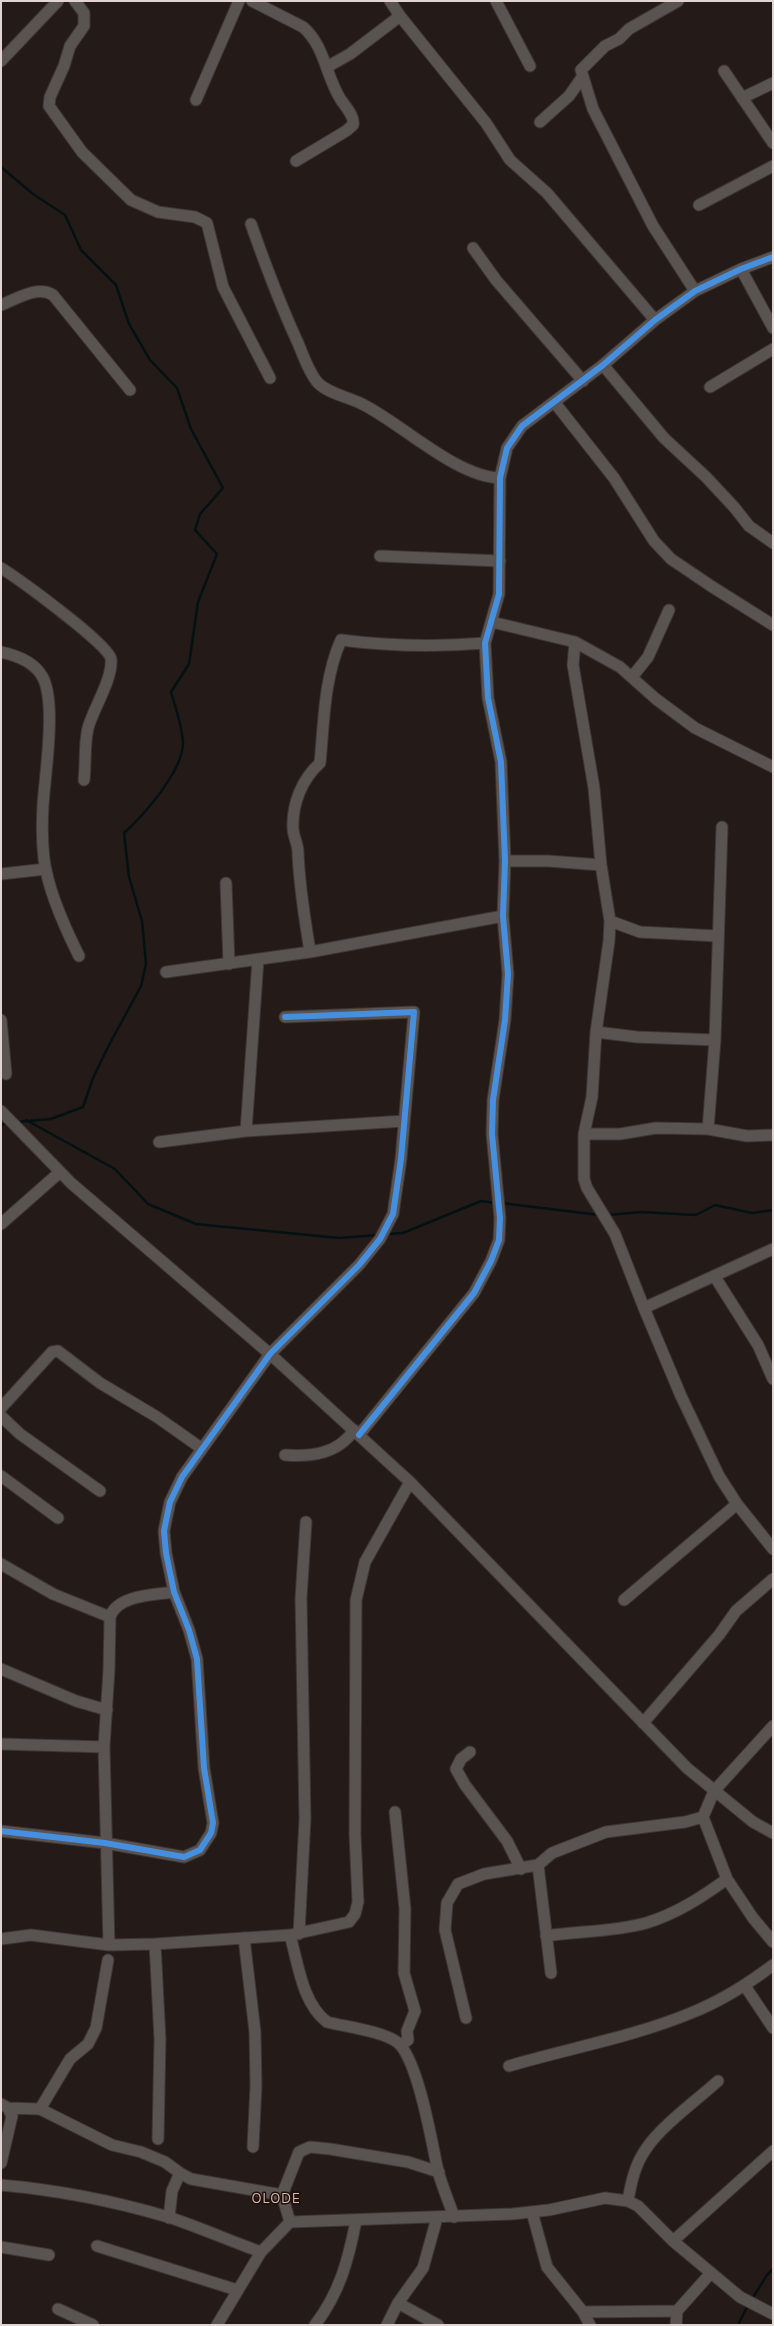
<!DOCTYPE html>
<style>
body{margin:0}
#map{position:relative;width:774px;height:2326px;overflow:hidden;background:#241b18;font-family:Mulish,sans-serif}
canvas{display:block}
.frame{position:absolute;inset:0;border:2px solid #e1d4d1;pointer-events:none}
</style>
<div id="map">
<canvas width="774" height="2326"></canvas>
<div class="frame"></div>
</div>
<script>
const g = document.querySelector('canvas').getContext('2d');
g.lineJoin = 'round';
function stroke(path, color, width, dash) { g.strokeStyle = color; g.lineWidth = width; g.lineCap = dash ? 'butt' : 'round'; g.setLineDash(dash || []); g.stroke(path); }
function drawText(font, color, halo, rows, align = 'center') {
  g.font = font + ' Mulish,sans-serif'; g.lineWidth = 3; g.setLineDash([]); g.textBaseline = 'middle'; g.strokeStyle = halo; g.fillStyle = color; for (const [text, x, y, turn = 0] of rows) {
    g.save(); g.translate(x, y); g.rotate((+turn || 0) * Math.PI / 180); g.textAlign = isNaN(turn) ? turn : align; if (halo) g.strokeText(text, 0, 0); g.fillText(text, 0, 0); g.restore();
  }
}
stroke(new Path2D(`
 M1,167L33,194L65,215L81,250L116,285L129,324L150,360L177,388L191,429L223,488L200,514L195,530L217,554L198,602L189,664L171,692C175,706 183,729 183,744C182,772 143,816 124,833L129,877L142,921L146,964L141,986L108,1047L93,1078L83,1107L51,1119L16,1122
 M26,1120L115,1169L148,1204L196,1224L339,1238L378,1235
 M1,1125L8,1123
 M501,1203L599,1215
 M608,1215L641,1212L696,1215L715,1205L752,1213L773,1210
 M387,1234L403,1233L481,1201L496,1203
 M752,2299L767,2275L773,2269
 M738,2325L748,2305`), '#031113', 2.5);
const minor = new Path2D(`
 M75,1L84,13V26L70,46L64,66L50,97L49,106L82,152L131,200L158,212L195,217L207,223L223,287L270,378
 M252,1L303,27C325,46 326,77 341,100C346,107 355,117 353,125L346,131L296,161
 M390,1L400,16L486,123L510,160L547,193L655,320
 M496,1L530,66
 M678,1L629,29L619,39L605,46L581,70L593,109L653,226L695,291
 M1,61L58,1
 M327,67L350,54L400,16
 M724,71L773,143
 M742,98L773,83
 M196,100L239,1
 M540,122L569,96L583,76
 M699,205L773,166
 M251,224C265,264 280,304 298,343C303,355 309,373 318,383C329,394 349,397 362,404C401,423 456,477 500,478
 M473,248L496,280L583,381
 M741,269L773,328
 M1,305C17,299 37,285 53,295L130,390
 M603,365L664,438L706,477L734,507L749,526L773,543
 M710,387L773,349
 M555,403L614,478L654,541L671,559L711,586L773,625
 M380,556L500,561
 M1,568C17,578 110,645 111,659C113,679 93,709 88,728C84,744 86,763 84,780
 M492,622L575,642L620,667L656,699L695,728L773,767
 M575,642L573,665L594,788L601,865L610,921L609,941L596,1032L592,1097L584,1134V1179L587,1188L615,1234L644,1308L681,1396L719,1476L737,1504L773,1549
 M1,652C15,655 34,662 42,676C57,701 45,774 43,805C42,822 42,842 44,859C48,891 65,928 79,956
 M632,677L648,657L669,610
 M505,861H548L601,865
 M1,874L46,869
 M226,883L229,964
 M610,921L640,932L718,936
 M310,952C305,919 299,886 298,852C298,844 293,836 293,828C292,804 302,779 320,763C324,722 324,678 341,640C388,646 437,647 485,643
 M166,972L310,952L503,916
 M1,1020L6,1074
 M596,1032L637,1037L715,1040
 M1,1111L71,1183L270,1354L410,1482L687,1768L753,1822L773,1833
 M708,1129L715,1040L722,827
 M246,1131L258,960
 M584,1134H620L656,1128L708,1129L747,1136L773,1135
 M159,1142L246,1131L404,1121
 M1,1224L60,1172
 M715,1277L758,1345L773,1379
 M644,1308L773,1249
 M1,1408L52,1352L58,1351L100,1383L157,1417L201,1448
 M1,1416L20,1434L100,1491
 M359,1435L474,1293L491,1261L499,1240L500,1218L492,1134L493,1100L505,1020L508,974L503,916L505,861L501,762L488,698L485,643L499,594L500,478L507,448L522,426L603,365L655,320L695,291L741,269L773,257
 M285,1455C311,1457 338,1454 354,1430
 M1,1476L58,1518
 M1,1564L53,1594L110,1617
 M624,1600L737,1504
 M1,1669L76,1701L107,1710
 M643,1723L719,1635L736,1611L773,1579
 M1,1744L104,1747
 M470,1752L461,1759L456,1769L465,1785L507,1841L521,1869
 M395,1812L405,1909L404,1973L415,2011L407,2031L408,2040L401,2045
 M703,1817L727,1879L753,1918L773,1942
 M1,1831L105,1843L184,1857L200,1850L211,1833L213,1823L204,1768L197,1659L189,1630L174,1592L166,1553L164,1531L167,1516L170,1502L182,1477L270,1354L359,1265L380,1239L393,1214L401,1159L414,1012L285,1017
 M538,1865L551,1973
 M299,1934L305,1819L301,1598L306,1522
 M290,1935C298,1963 302,2003 327,2022C347,2027 381,2031 397,2042C418,2058 432,2144 438,2171C442,2186 449,2202 454,2217
 M546,1936C579,1931 614,1932 646,1923C676,1914 702,1897 727,1879
 M244,1938L255,2032L256,2086L253,2147
 M1,1939L31,1935L109,1945L155,1944L290,1935L349,1922L355,1914L358,1902L355,1834L356,1600L365,1562L410,1482
 M155,1944L160,2039L158,2139
 M109,1945L104,1747L109,1670L110,1617C117,1595 154,1595 174,1592
 M745,1986L773,2028
 M466,2018L445,1930L447,1903L458,1884L484,1874L538,1865L552,1853L606,1832L685,1822L703,1817L714,1791L773,1726
 M509,2066C570,2048 633,2037 691,2013C721,2001 748,1984 773,1965
 M1,2104L8,2108L12,2116L1,2163
 M8,2108L40,2109L112,2145L141,2152L165,2162L180,2173
 M40,2109L70,2059L88,2044L96,2028L108,1960
 M1,2185C57,2190 114,2201 168,2217C199,2227 230,2241 261,2252
 M628,2201C631,2183 635,2164 646,2149C660,2127 698,2099 718,2081
 M532,2212L547,2267L583,2312L590,2325
 M169,2218L172,2191L180,2173L191,2179L282,2195
 M290,2222L282,2195L299,2152L310,2147L330,2149L408,2162L439,2172
 M673,2241L773,2151
 M97,2246L237,2290
 M1,2247L49,2255
 M398,2303L438,2325
 M58,2309L93,2325
 M583,2312L677,2311
 M217,2325L261,2252L290,2222L512,2214L549,2210L605,2198L628,2201L638,2206L673,2241L740,2297L773,2314
 M315,2325C340,2292 348,2261 356,2221
 M387,2325L398,2303L423,2268L437,2218
 M676,2325L677,2311L710,2274`);
stroke(minor, '#3e3633', 13);
stroke(minor, '#595352', 11);
stroke(new Path2D(`
 M359,1435L474,1293L491,1261L499,1240L500,1218L492,1134L493,1100L505,1020L508,974L503,916L505,861L501,762L488,698L485,643L499,594L500,478L507,448L522,426L603,365L655,320L695,291L741,269L773,257
 M1,1831L105,1843L184,1857L200,1850L211,1833L213,1823L204,1768L197,1659L189,1630L174,1592L166,1553L164,1531L167,1516L170,1502L182,1477L270,1354L359,1265L380,1239L393,1214L401,1159L414,1012L285,1017`), '#468fdf', 6);
g.letterSpacing = '1px';
drawText('13px', '#d5bdb5', '#200f0a', [
 ["OLODE",276,2199]
]);
g.letterSpacing = '0px';
</script>
